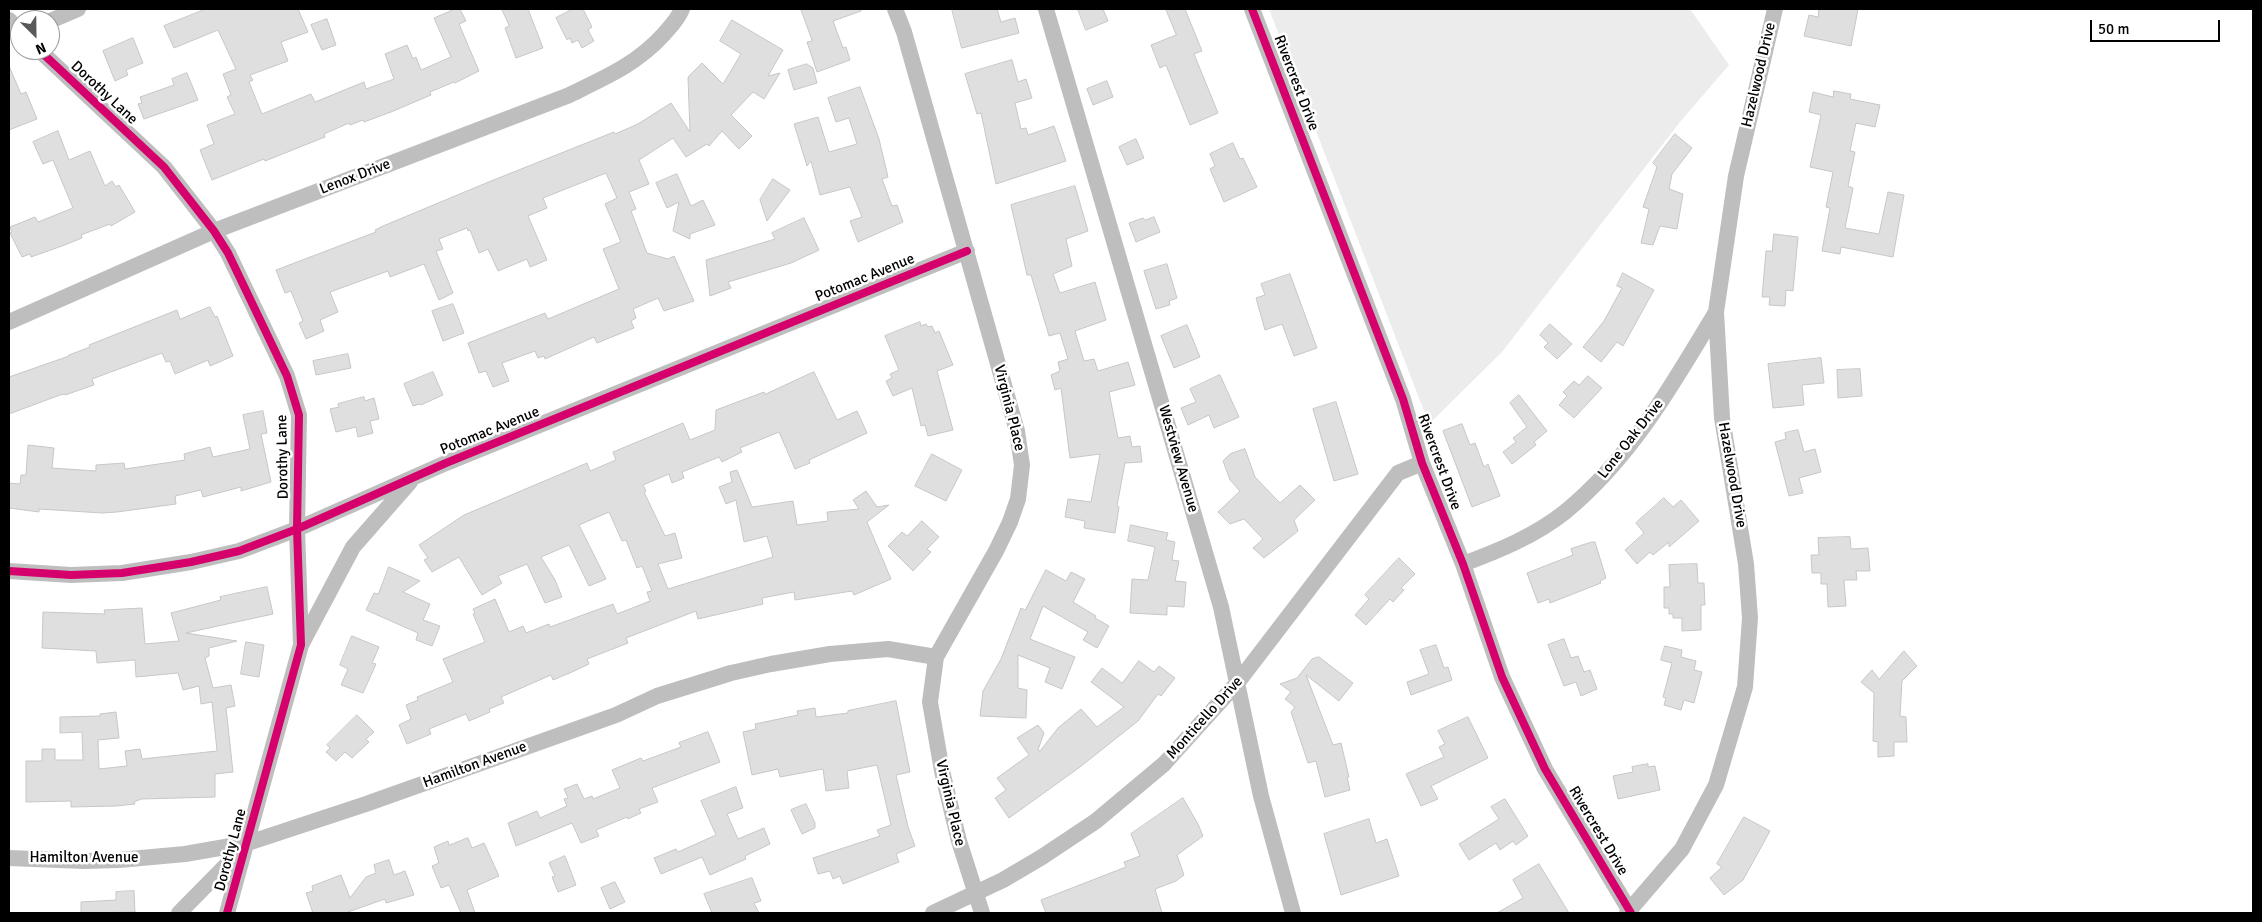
<!DOCTYPE html>
<style>
body{margin:0}
#map{position:relative;width:2262px;height:922px;overflow:hidden;background:#fff;font-family:Signika,sans-serif}
canvas{display:block}
.frame{position:absolute;inset:0;border:10px solid #000;pointer-events:none}
.north{position:absolute;left:10px;top:10px;width:50px;height:50px;box-sizing:border-box;background:#fff;border:1px solid #999;border-radius:50%;rotate:157deg;font-size:14px;font-weight:700;line-height:20px;text-align:center;color:#000}
.north::after{content:'';display:block;margin:auto;width:18px;height:22px;background:#595959;clip-path:polygon(50% 0,100% 100%,50% 72%,0 100%)}
.scale{position:absolute;left:2090px;top:20px;width:130px;height:22px;box-sizing:border-box;border:2px solid #000;border-top:0;padding-left:6px;font-size:15px;line-height:18px;white-space:nowrap;color:#000;-webkit-text-stroke:4px #fff;paint-order:stroke}
</style>
<div id="map">
<canvas width="2262" height="922"></canvas>
<div class="frame"></div>
<div class="north">N</div>
<div class="scale">50 m</div>
</div>
<script>
const g = document.querySelector('canvas').getContext('2d');
g.lineJoin = 'round';
function paint(path, color) { g.fillStyle = color; g.fill(path, 'evenodd'); }
function stroke(path, color, width, dash) { g.strokeStyle = color; g.lineWidth = width; g.lineCap = dash ? 'butt' : 'round'; g.setLineDash(dash || []); g.stroke(path); }
function drawText(font, color, halo, rows, align = 'center') {
  g.font = font + ' Signika,sans-serif'; g.lineWidth = 5; g.setLineDash([]); g.textBaseline = 'middle'; g.strokeStyle = halo; g.fillStyle = color; for (const [text, x, y, turn = 0] of rows) {
    g.save(); g.translate(x, y); g.rotate((+turn || 0) * Math.PI / 180); g.textAlign = isNaN(turn) ? turn : align; if (halo) g.strokeText(text, 0, 0); g.fillText(text, 0, 0); g.restore();
  }
}
paint(new Path2D(`
 M1269,9H1690L1729,65L1680,122L1502,352L1429,424Z`), '#ececec');
const building = new Path2D(`
 M206,9H298L308,32L281,42L288,61L250,75L253,80L249,82L262,114L311,94L315,102L364,82L366,89L394,79L385,54L407,45L413,59L416,57L421,70L451,57L434,18L455,9H460L466,21L459,24L479,71L455,83L454,82L430,92L431,95L391,112L364,122L363,120L350,125L349,123L324,134L325,137L265,161L264,159L212,180L200,150L214,144L207,125L235,114L227,97L231,95L223,74L236,69L218,30L174,48L164,26Z
 M502,9H528L543,48L516,58L505,28L509,26Z
 M573,9H583L592,27L588,30L594,41L582,48L578,40L572,43L570,38L567,40L556,18Z
 M801,9H860L861,11L833,21L843,48L846,47L850,60L817,72L807,42L812,41Z
 M952,9H997L1001,22L1015,18L1019,33L962,48Z
 M1078,9H1103L1108,21L1086,30Z
 M1166,9H1185L1202,51L1194,54L1218,113L1190,125L1166,65L1160,68L1151,45L1176,35Z
 M1819,9H1858L1851,46L1804,36L1809,15L1818,17Z
 M327,19L336,45L322,50L311,25Z
 M732,20L783,50L768,76L780,73L764,99L753,92L731,115L752,136L739,149L722,131L709,146L707,144L686,157L673,138L639,160L649,184L629,192L636,209L631,211L647,253L668,259L674,256L694,301L664,311L658,298L633,309L636,318L631,321L634,328L597,343L594,337L545,359L544,356L538,358L535,351L502,363L509,381L493,387L486,371L479,373L468,343L545,313L548,319L619,289L603,249L621,242L605,204L617,198L606,173L543,198L547,208L528,216L547,260L530,267L527,259L498,271L488,249L479,253L470,230L468,231L467,228L439,239L443,249L436,251L453,293L439,300L424,264L390,277L388,271L330,292L338,312L320,320L324,331L306,339L299,323L303,321L291,291L285,293L276,270L376,232L375,230L383,226L491,181L614,132L615,134L638,124L671,103L690,132L688,77L702,63L723,84L741,54L720,41Z
 M133,38L143,63L126,70L128,75L115,81L103,51Z
 M1012,60L1018,82L1026,79L1032,98L1015,103L1021,129L1026,128L1028,135L1054,126L1066,161L996,184L981,113L977,114L965,74Z
 M807,64L813,68L817,83L794,90L788,70Z
 M9,66L21,94L26,92L37,119L9,130Z
 M187,73L198,100L144,119L138,104L142,103L140,97L174,85L172,79Z
 M1107,81L1113,97L1093,105L1087,89Z
 M860,87L879,139L888,177L882,179L892,206L897,205L903,222L858,242L850,221L862,217L850,187L820,195L811,161L807,166L794,124L818,117L829,152L857,144L849,118L836,122L828,98Z
 M1834,91L1851,94L1850,99L1880,105L1875,127L1856,123L1850,151L1855,152L1848,186L1853,188L1845,228L1879,234L1888,192L1904,195L1893,257L1841,247L1840,254L1822,251L1830,208L1826,207L1833,172L1810,167L1821,115L1809,112L1813,92L1833,97Z
 M58,131L69,160L90,151L105,186L112,181L116,187L119,185L135,212L111,226L110,224L81,235L82,238L62,246L31,257L30,254L22,257L10,233L12,232L10,227L35,217L38,222L73,208L53,160L43,164L33,142Z
 M1675,134L1692,148L1672,174L1669,189L1683,194L1677,229L1660,226L1653,245L1641,243L1649,209L1643,207L1657,167L1653,163Z
 M1136,139L1144,158L1127,165L1119,147Z
 M1233,143L1240,159L1243,158L1257,187L1224,202L1210,169L1215,166L1210,154Z
 M677,174L691,206L703,200L715,225L690,234V239L673,231L679,202L667,208L656,183Z
 M773,179L790,190L767,221L760,200Z
 M1075,186L1088,231L1066,239L1072,266L1053,274L1060,293L1095,282L1106,320L1075,331L1084,361L1094,359L1098,371L1128,362L1135,385L1109,392L1118,438L1130,436L1132,447L1140,446L1142,462L1125,463L1117,506L1119,507L1115,533L1084,528L1085,521L1065,517L1068,499L1091,502L1100,454L1070,458L1061,388L1055,390L1051,375L1060,371L1058,362L1068,359L1060,333L1049,336L1031,275H1027L1011,205Z
 M1154,217L1160,232L1136,242L1129,223L1143,218L1145,220Z
 M804,218L819,250L791,263L728,282L731,288L710,296L706,260L775,239L772,233Z
 M1774,234L1798,237L1793,291L1786,290L1785,306L1769,305L1770,297H1762L1766,251H1772Z
 M1167,264L1177,298L1169,301L1170,305L1156,309L1144,271Z
 M1623,273L1654,290L1623,346L1617,342L1601,362L1583,347L1604,321L1622,288L1617,286Z
 M1290,274L1317,348L1294,356L1282,324L1265,330L1256,298L1265,295L1261,284Z
 M453,304L464,333L443,341L432,311Z
 M210,307L215,317L217,316L233,356L210,366L208,360L175,374L170,361L166,362L162,353L92,379L94,385L65,395V394L60,395L9,414V377L69,356V355L90,347L89,345L177,310L180,319Z
 M920,322L921,326L926,324L928,327L932,326L935,333L939,331L953,365L937,371L953,430L928,436L925,425L921,426L912,388L893,396L886,381L892,378L890,374L899,370L885,336Z
 M1550,324L1572,344L1557,359L1544,347L1548,343L1540,335Z
 M1187,325L1200,357L1174,368L1161,336Z
 M348,354L351,368L316,375L313,361Z
 M1821,358L1824,383L1802,385L1804,405L1773,408L1768,364Z
 M1860,369L1862,396L1838,398L1837,370Z
 M433,372L443,395L421,405L420,404L413,406L404,384Z
 M814,372L837,420L857,411L867,433L809,460L810,463L795,469L779,432L740,448L742,452L722,462L719,457L682,472L684,478L672,483L669,474L643,485L646,491L644,492L665,536L675,533L682,558L658,564L668,589L773,557L767,536L744,542L736,500L726,504L719,487L732,482L730,472L737,470L752,507L793,501L797,525L828,521L827,512L859,509L853,500L866,491L877,507L889,505L867,522L891,579L854,595L852,591L795,600L794,592L762,598L763,604L698,619L696,611L626,638L628,643L587,659L589,664L572,672L553,680L551,675L501,697L504,703L489,709L490,712L469,721L466,714L429,729L431,734L407,744L399,725L411,719L406,705L418,700L417,697L453,682L443,659L485,642L473,614L475,613L473,609L495,599L509,632L523,626L526,633L549,624L550,627L613,604L617,614L650,601L647,592L652,591L642,566L637,568L626,540L622,541L609,512L579,525L606,579L589,586L569,545L541,557L555,580L562,597L545,603L527,564L498,576L502,583L482,595L459,557L432,572L424,560L428,558L419,545L464,515L587,463L590,471L616,460L613,452L683,423L690,440L715,430L716,410L764,392L765,394Z
 M1220,375L1239,417L1214,428L1209,415L1188,425L1181,408L1196,402L1190,389Z
 M1588,376L1602,388L1574,418L1559,405L1567,396L1563,392L1574,381L1579,385Z
 M1519,395L1547,431L1534,442L1536,445L1512,464L1503,452L1516,442L1513,438L1527,427L1510,403Z
 M364,397L365,401L374,398L379,419L370,421L373,433L358,437L356,427L336,432L330,409L339,407L338,404Z
 M1336,402L1358,474L1334,481L1313,409Z
 M263,411L267,433L261,434L271,482L241,491V487L203,497L201,490L175,496L176,504L117,512L102,513L39,509V512L9,508V483L20,484L21,475H26L28,445L54,448L52,468L96,471V465L124,463L125,469L185,460L184,454L210,447L213,457L250,449L243,415Z
 M1462,424L1470,445L1475,443L1484,467L1488,464L1500,496L1472,507L1443,431Z
 M1798,430L1804,452L1815,449L1821,472L1799,478L1803,493L1789,496L1775,442L1786,439L1785,433Z
 M1245,449L1255,477L1280,503L1300,485L1315,500L1294,520L1298,531L1264,558L1253,548L1263,539L1244,519L1230,524L1218,512L1240,491L1230,480L1223,461L1230,454Z
 M932,454L962,470L946,501L915,486Z
 M1664,498L1673,507L1681,500L1699,521L1669,547V542L1653,555L1650,552L1637,564L1625,550L1644,533L1636,523Z
 M922,521L939,537L927,549L931,552L913,571L888,546L902,532L907,536Z
 M1131,525L1168,533L1166,540L1175,542L1172,560L1179,561L1175,581L1186,582L1184,607L1167,606V615L1130,613L1132,579L1148,580L1155,547L1128,541Z
 M1850,537L1851,549L1868,548L1870,571H1856L1857,580H1844L1846,606L1828,607L1827,584H1821V573H1812L1811,555H1819L1818,538Z
 M1592,542H1595L1606,578L1600,581L1601,583L1550,603L1549,599L1538,603L1527,573L1573,555L1571,549Z
 M1399,558L1415,574L1401,588L1404,590L1393,602L1390,599L1366,625L1355,615L1369,599L1365,595Z
 M1697,564L1698,583H1704L1705,605H1701V630L1682,631V618H1673V614H1669V608H1664V587H1670L1669,565Z
 M389,567L420,581L403,592L430,604L423,620L440,626L432,646L416,640L418,633L366,610L374,593L378,594Z
 M1046,570L1066,581L1071,572L1085,579L1073,602L1096,616L1095,618L1109,626L1097,648L1083,640L1088,632L1043,606L1030,639L1075,657L1062,689L1045,682L1050,668L1018,655V688L1027,690L1026,718L980,716L983,691L1001,659L1021,608L1025,610Z
 M267,587L273,614L186,633L237,641L209,648V656L205,658L213,688L231,685L235,706L226,708L233,772L215,774V797L141,799L134,802L135,804L116,806L71,807V801L26,802V761H42V749H55V760H83L82,732L60,733V717L100,716V714L116,712L119,738L98,740L99,769L127,766L125,751L140,749L142,759L217,751L212,702L201,704L199,686L183,690L178,673L136,677L135,660L97,663L96,651L42,648L43,612L105,614L104,610L142,608L145,644L179,641L171,613L221,600L220,597Z
 M352,636L379,647L372,663L376,664L363,693L341,685L348,669L340,665Z
 M1564,639L1571,658L1578,656L1584,672L1590,670L1597,689L1581,696L1576,682L1564,686L1548,645Z
 M246,642L264,645L259,677L241,674Z
 M1436,645L1444,668L1448,667L1452,680L1411,695L1407,682L1429,674L1420,650Z
 M1665,646L1682,650L1681,657L1696,661L1694,670L1702,672L1694,703L1684,700L1681,710L1664,705L1666,698L1663,697L1672,663L1661,660Z
 M1904,651L1917,666L1902,681L1900,716L1906,717L1907,742H1894V756L1878,757V742L1873,741L1874,693L1861,682L1872,670L1879,679Z
 M1319,657L1353,683L1339,701L1306,675L1333,745L1341,743L1349,777H1347L1350,790L1325,797L1316,761L1308,763L1291,712L1295,707L1285,699L1291,692L1280,684L1297,678L1312,659Z
 M1139,661L1154,672L1159,666L1175,678L1161,696L1158,694L1138,721L1080,767L1009,818L995,798L1006,790L997,778L1029,755L1017,738L1038,725L1044,733L1038,750L1040,751L1058,728L1081,709L1097,727L1124,707L1091,682L1102,668L1122,683Z
 M896,701L910,772L896,775L908,827L915,846L896,854L899,862L843,884L840,876L833,879L830,871L818,874L813,858L880,836L877,830L891,825L877,765L847,771L849,788L826,791L823,769L780,777L778,769L752,775L743,732L756,729L755,724L798,715L797,711L815,708L816,717L848,713V711Z
 M357,715L374,732L366,739L369,742L352,758L345,752L336,761L326,752L330,748L327,745Z
 M1468,717L1488,758L1431,786L1438,799L1421,806L1406,774L1444,757L1439,747L1445,744L1438,731Z
 M708,732L720,762L652,788L658,802L639,809L641,813L628,819L627,817L596,830L599,836L581,843L572,823L516,846L508,823L537,811L540,818L567,806L564,799L568,798L564,789L577,784L584,799L592,796L593,799L620,788L612,770L641,758L643,761L681,747L679,743Z
 M1648,764V767L1655,766L1660,790L1618,799L1613,776L1633,772L1632,767Z
 M736,787L743,808L727,814L738,839L764,828L770,844L745,856L746,859L710,875L702,857L661,874L654,858L676,849L678,852L716,835L701,801Z
 M1183,798L1198,824L1203,836L1177,855L1184,875L1176,881L1155,889L1162,913H1046L1041,900L1126,867L1124,862L1140,856L1131,834Z
 M1505,799L1528,836L1516,845L1513,841L1500,850L1496,843L1469,860L1459,844L1499,819L1491,807Z
 M806,804L815,823V828L802,834L791,810Z
 M1744,817L1770,831L1743,880L1724,895L1710,878L1722,867L1717,864Z
 M1369,819L1376,843L1387,839L1399,876L1341,895L1324,834Z
 M468,838L472,848L484,843L499,876L467,890L475,913H461L449,885L441,888L432,866L439,863L434,847L448,841L449,845Z
 M565,856L576,885L558,892L552,877L555,876L549,863Z
 M389,860L394,875L405,871L414,895L386,903L385,899L345,913H313L306,893L313,891L312,886L341,875L350,898L366,877L376,873L374,865Z
 M1539,864L1569,913H1497L1523,898L1513,880Z
 M752,878L761,901L754,903L759,913H712L704,894Z
 M615,882L625,902L610,909L601,888Z
 M134,891L135,912L81,913V902L116,900V892Z`);
paint(building, '#dfdfdf');
stroke(building, '#c7c7c7', 1);
stroke(new Path2D(`
 M895,9L904,32L1017,431L1022,465L1018,499L1010,522L996,551L936,657L930,702L942,771L959,841L982,913
 M1046,9L1221,607L1261,796L1293,913
 M1252,9L1403,399L1422,463L1463,564L1502,677L1545,769L1631,913
 M9,20L20,33
 M50,21L78,9
 M39,50L164,167L214,231L228,253L287,376L299,415L297,529L301,645L227,913
 M9,322L214,231L567,96C604,78 636,65 664,34C671,26 678,19 682,9
 M1463,564C1498,551 1535,536 1565,512C1631,458 1673,384 1716,312
 M9,571L71,575L122,573L191,562L239,551L297,529L446,463L967,251
 M301,645L353,547L410,482
 M9,858L84,861L119,860L185,854L248,843L366,804L616,715L657,696L731,673L771,664L830,654L888,649L936,657
 M179,913L246,845
 M933,913L1003,880L1042,857L1096,821L1164,764L1238,682L1398,473L1422,463
 M1627,913L1682,849L1716,785L1745,687L1750,618L1746,564L1722,418L1716,312L1736,176L1775,9`), '#bebebe', 16);
stroke(new Path2D(`
 M1252,9L1403,399L1422,463L1463,564L1502,677L1545,769L1631,913
 M39,50L164,167L214,231L228,253L287,376L299,415L297,529L301,645L227,913
 M9,571L71,575L122,573L191,562L239,551L297,529L446,463L967,251`), '#d6006c', 8);
drawText('15px', '#000', '#fff', [
 ["Hazelwood Drive",1759,75,-77],
 ["Rivercrest Drive",1296,83,69],
 ["Dorothy Lane",104,93,43],
 ["Lenox Drive",355,177,-21],
 ["Potomac Avenue",865,278,-22],
 ["Virginia Place",1009,408,76],
 ["Potomac Avenue",490,431,-22],
 ["Lone Oak Drive",1631,439,-52],
 ["Dorothy Lane",283,457,-91],
 ["Westview Avenue",1178,459,74],
 ["Rivercrest Drive",1439,462,70],
 ["Hazelwood Drive",1732,475,80],
 ["Monticello Drive",1205,718,-48],
 ["Hamilton Avenue",475,765,-20],
 ["Virginia Place",950,803,77],
 ["Rivercrest Drive",1598,831,59],
 ["Dorothy Lane",231,850,-75],
 ["Hamilton Avenue",84,858]
]);
</script>
